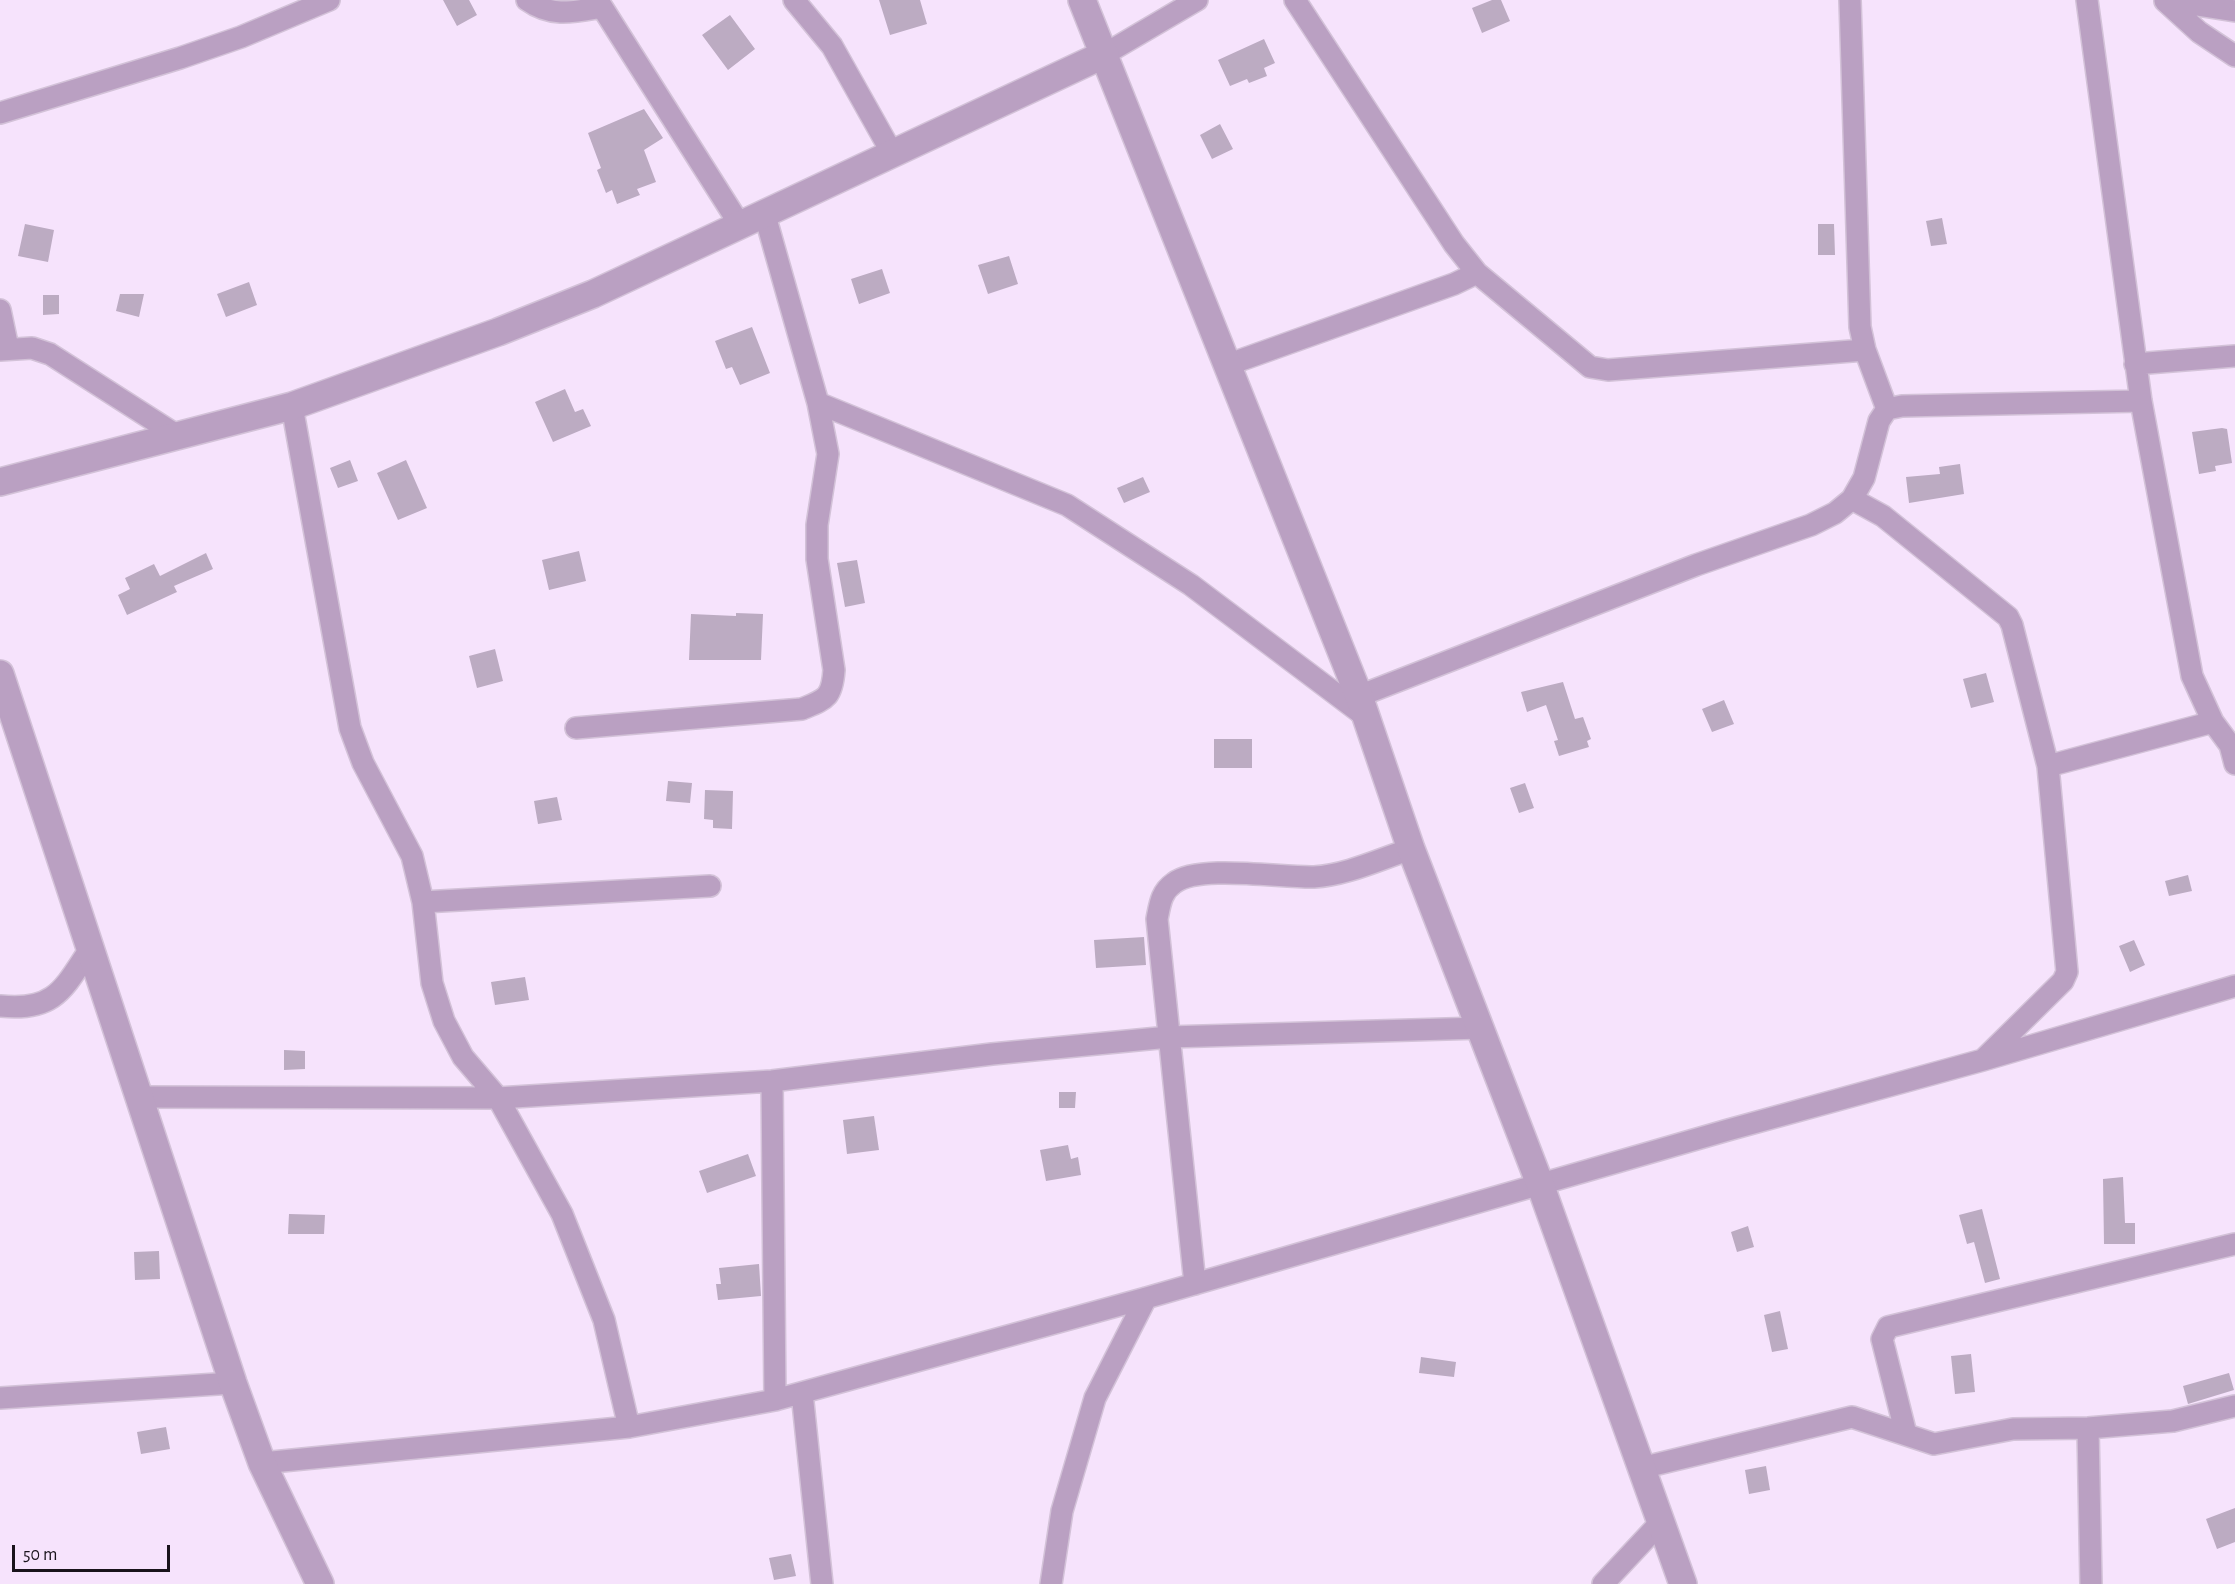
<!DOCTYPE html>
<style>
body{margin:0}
#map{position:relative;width:2235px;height:1584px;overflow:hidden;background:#f6e3fc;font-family:"Alegreya Sans",sans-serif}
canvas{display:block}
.scale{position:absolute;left:12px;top:1545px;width:158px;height:27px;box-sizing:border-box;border:3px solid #19131b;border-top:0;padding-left:8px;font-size:18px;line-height:21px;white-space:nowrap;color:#19131b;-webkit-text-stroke:4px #f6e3fc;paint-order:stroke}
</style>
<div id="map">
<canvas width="2235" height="1584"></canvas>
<div class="scale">50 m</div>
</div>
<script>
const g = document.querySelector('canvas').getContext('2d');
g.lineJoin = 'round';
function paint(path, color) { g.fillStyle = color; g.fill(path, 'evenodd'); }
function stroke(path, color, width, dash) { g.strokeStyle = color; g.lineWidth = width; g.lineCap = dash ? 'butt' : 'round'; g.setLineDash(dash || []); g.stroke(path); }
paint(new Path2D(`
 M443,0H469L477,15L457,26Z
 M879,0H920L927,24L890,35Z
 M1492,0H1501L1510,21L1482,33L1472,8Z
 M730,15L755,49L728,70L702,35Z
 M1264,39L1275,63L1264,68L1267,76L1249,83L1247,79L1230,86L1218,60Z
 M644,109L663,138L644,150L656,182L637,189L640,195L617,204L612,190L606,193L597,170L601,168L588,133Z
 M1220,124L1233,149L1212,159L1200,135Z
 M1942,218L1947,244L1931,246L1926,221Z
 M25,224L54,230L48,262L18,256Z
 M1818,224H1834L1835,255H1818Z
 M1009,256L1018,284L988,294L978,265Z
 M882,269L890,293L859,304L851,279Z
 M249,282L257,305L226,317L217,294Z
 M120,294H144L139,317L116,311Z
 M43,295H59V314L43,315Z
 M752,327L770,373L740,385L732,367L726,369L715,341Z
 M565,389L575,412L583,409L591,426L553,442L535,402Z
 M2222,428L2227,429L2232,463L2215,466L2216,471L2199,474L2192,432Z
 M350,460L358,481L338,488L330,468Z
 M406,460L427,508L398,520L377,473Z
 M1960,464L1964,494L1909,503L1906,477L1940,474L1939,467Z
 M1143,477L1150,492L1124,503L1117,488Z
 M579,551L586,581L549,590L542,560Z
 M206,553L213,569L174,586L177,592L127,615L118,595L130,589L125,578L154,564L160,576Z
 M857,560L865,603L845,607L837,563Z
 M736,613L763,614L761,660H689L691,614L736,616Z
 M495,649L503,681L477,688L469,656Z
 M1986,673L1994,702L1971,708L1963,679Z
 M1563,682L1575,719L1583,717L1591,739L1587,741L1589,747L1559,756L1554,741L1558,740L1546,705L1527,712L1521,692Z
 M1724,700L1734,724L1712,732L1702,709Z
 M1214,739H1252V768H1214Z
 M668,781L692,783L690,803L666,801Z
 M1525,783L1534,808L1519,813L1510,788Z
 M705,790L733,791L732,829L713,828V820L704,819Z
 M557,797L562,820L538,824L534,801Z
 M2188,875L2192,891L2169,896L2165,881Z
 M1144,937L1146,965L1096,968L1094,940Z
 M2134,940L2145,965L2130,972L2119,946Z
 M525,977L529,1000L495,1005L491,982Z
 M284,1050L305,1051V1069L284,1070Z
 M1059,1092H1076L1075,1108H1059Z
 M874,1116L879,1150L847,1154L843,1120Z
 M1068,1145L1071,1159L1078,1157L1081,1175L1046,1181L1040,1150Z
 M748,1154L756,1176L707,1193L699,1171Z
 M2123,1177L2125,1223H2135V1244H2104L2103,1179Z
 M1982,1209L2000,1279L1985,1283L1974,1242L1967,1244L1959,1215Z
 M289,1214L325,1215L324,1234H288Z
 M1748,1226L1754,1247L1737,1252L1731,1232Z
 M159,1251L160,1279L135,1280L134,1252Z
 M759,1264L761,1296L718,1300L716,1284H721L719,1268Z
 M1780,1311L1788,1349L1772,1352L1764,1315Z
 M1971,1354L1975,1392L1955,1394L1951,1356Z
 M1421,1357L1456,1362L1454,1377L1419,1373Z
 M2229,1373L2234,1390L2188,1404L2183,1386Z
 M166,1427L170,1449L141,1454L137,1432Z
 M1766,1466L1770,1490L1749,1494L1745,1470Z
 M2235,1508V1542L2217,1549L2206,1519Z
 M791,1554L796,1576L774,1580L769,1558Z`), '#bcabc2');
const minor = new Path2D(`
 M527,0C552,18 574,12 602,7L740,225
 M794,0L832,46L892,153
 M1295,0L1454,244L1477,273L1590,367L1608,370L1865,350
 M1850,0L1860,327L1865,350L1887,409
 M2087,0L2141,401L2192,676L2213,722L2230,745L2235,764
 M2165,0L2235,11
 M2165,1L2199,32L2235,56
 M1105,54L1197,0
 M0,113L180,58L241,37L329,0
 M0,310L8,348
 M0,350L32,348L50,354L178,436
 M2135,364L2235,356
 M1227,365L1454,284L1477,273
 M818,403L1067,505L1191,585L1365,716
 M292,406L350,728L363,763L412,856L423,902L432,983L444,1021L463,1057L498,1098L562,1214L604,1320L629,1427
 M1852,499L1883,516L2008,617L2012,625L2048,766L2067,972L2063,981L1985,1058
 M1359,696L1696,565L1811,525L1835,513L1852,499L1864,478L1879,421L1887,409L1902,406L2141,401
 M576,728L802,709C826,699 832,698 834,670L817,559V525L828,454L818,403L764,212
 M2048,766L2213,722
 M423,902L710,886
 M0,1006C55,1012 64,988 90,949
 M772,1081L775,1400
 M138,1097L498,1098L772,1081L992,1054L1169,1037L1481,1028
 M1195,1284L1157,919C1160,904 1161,892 1174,883C1199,864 1281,878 1314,877C1347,875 1380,859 1411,849
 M802,1393L822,1584
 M0,1398L233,1383
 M2088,1428L2091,1584
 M1906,1434L1882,1339L1888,1327L2235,1244
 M262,1463L629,1427L775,1400L1146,1298L1728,1130L1983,1060L2235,986
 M1641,1468L1852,1417L1934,1444L2013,1429L2088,1428L2173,1421L2235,1406
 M1051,1584L1062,1511L1095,1398L1146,1298
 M1603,1584L1661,1522`);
const tertiary = new Path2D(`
 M1082,0L1359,696L1411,849L1540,1184L1683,1584
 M0,482L292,406L498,332L593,294L1105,54
 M0,674L233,1383L262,1463L320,1584`);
stroke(minor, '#d3c2d8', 24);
stroke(tertiary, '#d3c2d8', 30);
stroke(minor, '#baa0c2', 21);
stroke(tertiary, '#baa0c2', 27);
</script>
